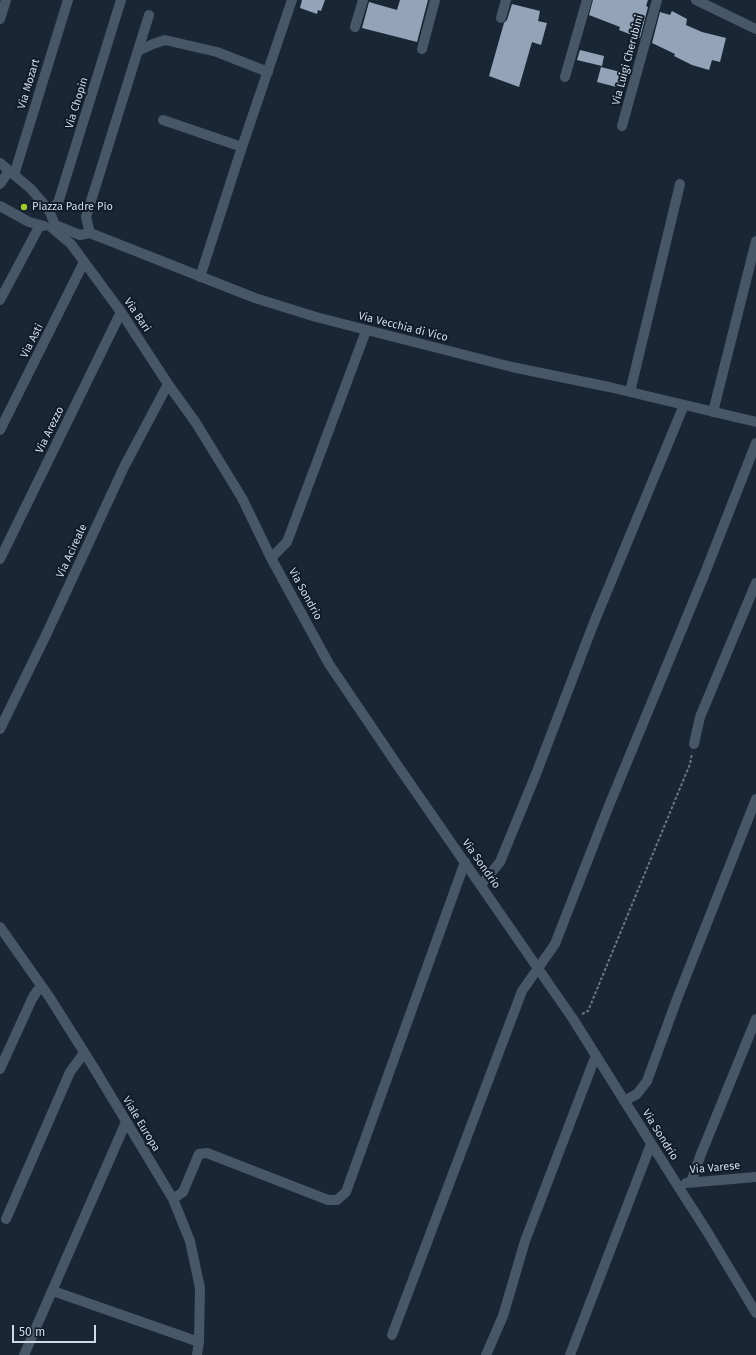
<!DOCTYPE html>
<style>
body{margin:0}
#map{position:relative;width:756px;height:1355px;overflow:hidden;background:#192635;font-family:"Fira Sans",sans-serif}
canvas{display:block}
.scale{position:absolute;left:12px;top:1325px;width:84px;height:18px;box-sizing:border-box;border:2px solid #d1dae4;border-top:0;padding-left:5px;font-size:12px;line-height:14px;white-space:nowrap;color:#d1dae4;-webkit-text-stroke:3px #101c2b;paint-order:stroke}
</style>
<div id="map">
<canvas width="756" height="1355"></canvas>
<div class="scale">50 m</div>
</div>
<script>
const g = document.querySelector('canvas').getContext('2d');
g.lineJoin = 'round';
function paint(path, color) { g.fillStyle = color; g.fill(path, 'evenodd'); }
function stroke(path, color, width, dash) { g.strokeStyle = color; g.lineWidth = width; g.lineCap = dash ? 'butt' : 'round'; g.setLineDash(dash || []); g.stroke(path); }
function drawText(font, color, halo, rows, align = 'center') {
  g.font = font + ' "Fira Sans",sans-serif'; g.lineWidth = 4; g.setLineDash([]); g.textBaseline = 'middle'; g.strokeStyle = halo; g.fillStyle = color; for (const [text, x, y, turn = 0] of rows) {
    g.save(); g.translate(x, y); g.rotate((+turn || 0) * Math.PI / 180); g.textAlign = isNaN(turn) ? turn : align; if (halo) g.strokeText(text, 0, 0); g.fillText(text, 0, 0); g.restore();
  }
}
paint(new Path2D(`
 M302,0H325L321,11L318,10L317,14L300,8Z
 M400,0H428L417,42L362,28L369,2L397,10Z
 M593,0H648L646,6L648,7L640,38L619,30L620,27L589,15Z
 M512,4L540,11L538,21L547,23L541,45L532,42L519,87L489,76L504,23L507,20Z
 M672,11L687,19L686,25L702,32L726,38L720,62L712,60L709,70L692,65L674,56L675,54L652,43L660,12L670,15Z
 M580,50L604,56L602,66L577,60Z
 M601,67L628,74L624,89L597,82Z`), '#94a4b8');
stroke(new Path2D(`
 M582,1014L588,1011L690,764L692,753`), '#6b7783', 2, [3, 2]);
stroke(new Path2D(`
 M696,0L756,29
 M501,18L506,0
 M0,19L6,0
 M355,27L363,0
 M422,49L435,0
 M138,51L153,44L165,40L217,52L268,72
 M565,77L587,0
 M163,120L242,147
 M622,126L657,0
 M0,163L31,189L49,210L55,225
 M14,175L68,0
 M0,184L9,171
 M0,206L29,222L44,226
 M49,210L58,203L121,0
 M55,225L80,235L90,233L255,298L316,317L512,367L609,387L756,422
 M51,227L71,244L121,312L168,384L196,423L242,498L271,558L329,664L398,766L573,1019L676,1183L708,1233L756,1313
 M90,233L86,217L149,15
 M200,277L242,147L292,0
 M0,300L40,225
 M630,392L680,184
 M713,412L756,241
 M0,430L84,262
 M271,558L287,542L366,331
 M0,559L121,312
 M0,729L46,635L124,467L168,384
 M694,744L700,717L756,583
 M481,885L500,862L536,774L593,625L684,405
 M0,927L50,998L94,1068L173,1199L190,1241L200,1288L199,1342L197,1355
 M0,1069L32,999L37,991L42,987
 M624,1101L637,1094L647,1081L677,999L756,799
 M691,1182L701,1154L756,1019
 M686,1183L756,1177
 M173,1199L183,1192L199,1154L207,1153L328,1200H337L346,1192L465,862
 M6,1219L70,1072L84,1053
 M53,1291L199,1342
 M392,1335L522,991L555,944L608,808L703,578L756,443
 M24,1355L126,1122
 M486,1355L503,1316L525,1241L596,1055
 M570,1355L651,1144`), '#485768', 10);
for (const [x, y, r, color] of [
 [24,207,4,"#9fca2e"]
]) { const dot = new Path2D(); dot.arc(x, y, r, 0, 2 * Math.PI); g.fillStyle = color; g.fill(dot); stroke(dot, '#101c2b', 1.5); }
drawText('11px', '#d1dae4', '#101c2b', [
 ["Via Luigi Cherubini",628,60,-75],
 ["Via Mozart",29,84,-73],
 ["Via Chopin",77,103,-73],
 ["Via Bari",137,315,56],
 ["Via Vecchia di Vico",403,327,14],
 ["Via Asti",32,341,-63],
 ["Via Arezzo",50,430,-64],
 ["Via Acireale",72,551,-65],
 ["Via Sondrio",305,594,61],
 ["Via Sondrio",481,864,55],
 ["Viale Europa",141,1124,59],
 ["Via Sondrio",660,1135,58],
 ["Via Varese",715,1168,-5]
]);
drawText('11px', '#d1dae4', '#101c2b', [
 ["Piazza Padre Pio",32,207]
], 'left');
</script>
